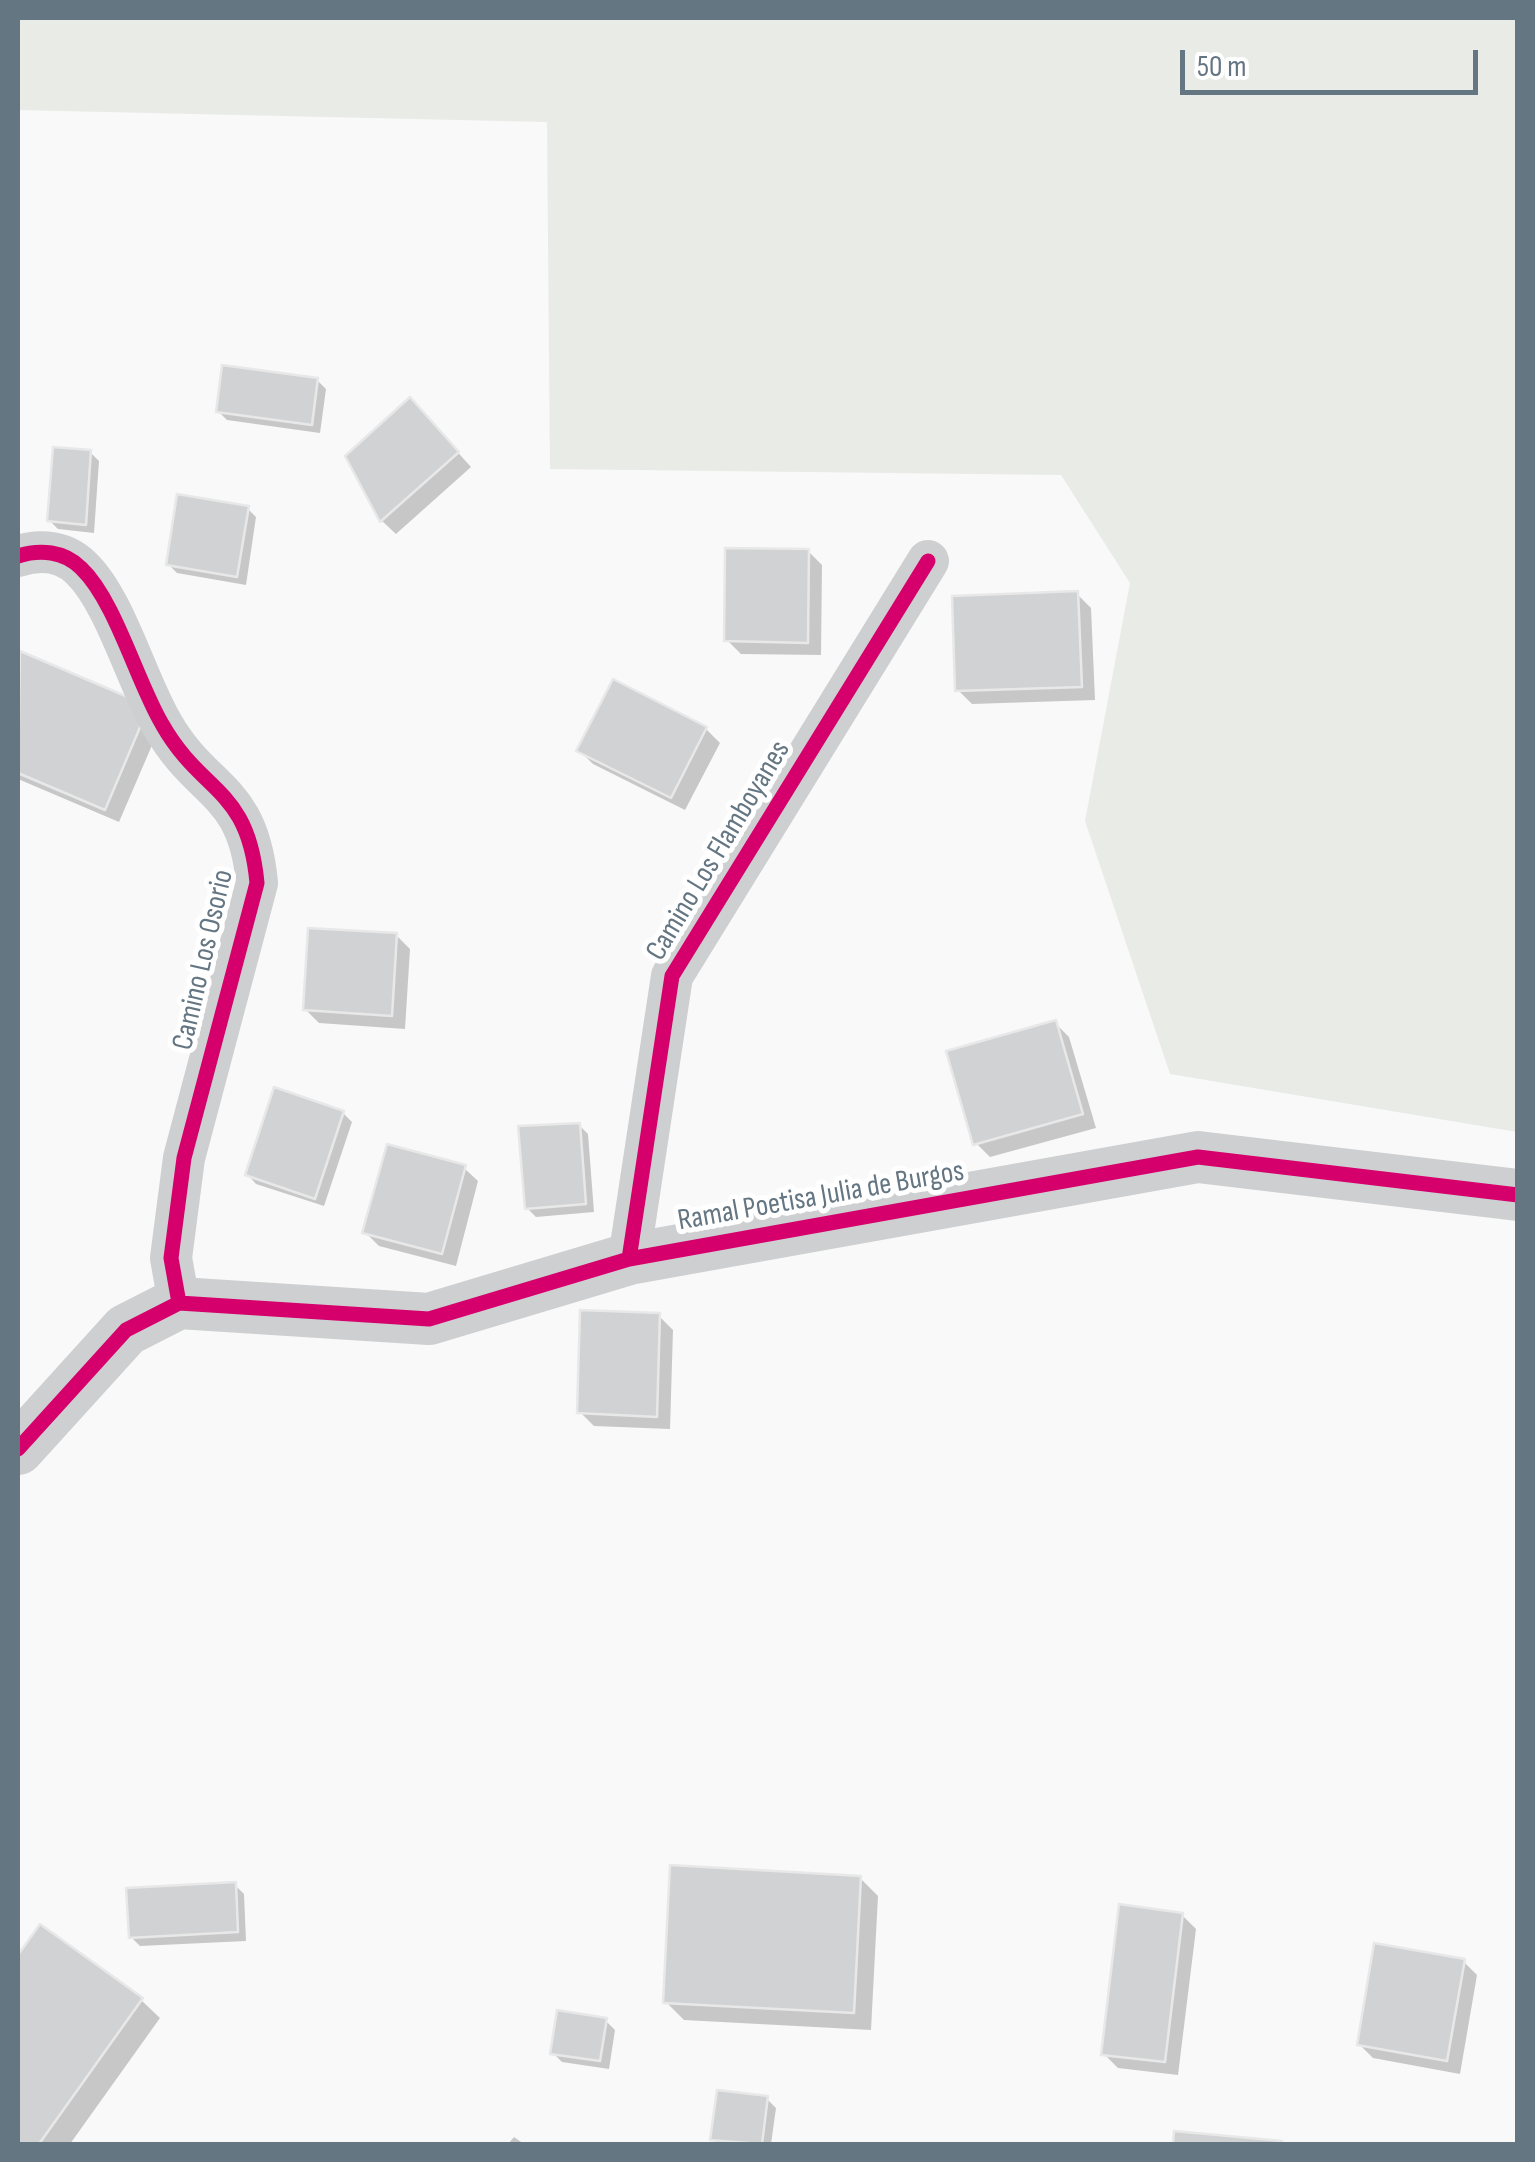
<!DOCTYPE html>
<style>
body{margin:0}
#map{position:relative;width:1535px;height:2162px;overflow:hidden;background:#f9f9f9;font-family:"Sofia Sans Condensed",sans-serif}
canvas{display:block}
.frame{position:absolute;inset:0;border:20px solid #657683;pointer-events:none}
.scale{position:absolute;left:1180px;top:50px;width:298px;height:45px;box-sizing:border-box;border:5px solid #657683;border-top:0;padding-left:12px;font-size:30px;line-height:35px;white-space:nowrap;color:#657683;-webkit-text-stroke:8px #fff;paint-order:stroke}
</style>
<div id="map">
<canvas width="1535" height="2162"></canvas>
<div class="frame"></div>
<div class="scale">50 m</div>
</div>
<script>
const g = document.querySelector('canvas').getContext('2d');
g.lineJoin = 'round';
function paint(path, color) { g.fillStyle = color; g.fill(path, 'evenodd'); }
function stroke(path, color, width, dash) { g.strokeStyle = color; g.lineWidth = width; g.lineCap = dash ? 'butt' : 'round'; g.setLineDash(dash || []); g.stroke(path); }
function drawText(font, color, halo, rows, align = 'center') {
  g.font = font + ' "Sofia Sans Condensed",sans-serif'; g.lineWidth = 10; g.setLineDash([]); g.textBaseline = 'middle'; g.strokeStyle = halo; g.fillStyle = color; for (const [text, x, y, turn = 0] of rows) {
    g.save(); g.translate(x, y); g.rotate((+turn || 0) * Math.PI / 180); g.textAlign = isNaN(turn) ? turn : align; if (halo) g.strokeText(text, 0, 0); g.fillText(text, 0, 0); g.restore();
  }
}
paint(new Path2D(`
 M18,18H1517V1132L1170,1074L1085,821L1130,583L1061,475L550,469L547,122L18,110Z`), '#e8ebe6');
paint(new Path2D(`
 M317,380L326,389L320,433L227,420L218,411Z
 M424,415L471,467L396,534L382,521L348,456Z
 M90,452L99,461L94,533L58,529L49,520Z
 M247,508L256,517L246,585L177,573L168,564Z
 M808,551L822,565L821,655L741,654L727,640Z
 M1077,594L1091,608L1095,700L972,704L958,690Z
 M21,654L162,722L119,822L18,779V663Z
 M706,729L720,743L685,810L593,764L579,750Z
 M396,935L410,949L405,1029L319,1023L305,1009Z
 M1055,1023L1069,1037L1096,1128L990,1157L976,1143Z
 M343,1113L352,1122L324,1206L256,1184L247,1174Z
 M579,1125L588,1134L594,1212L536,1217L527,1208Z
 M464,1168L478,1181L456,1266L379,1246L365,1232Z
 M659,1316L673,1330L670,1429L594,1426L580,1412Z
 M860,1878L878,1896L871,2030L684,2020L666,2002Z
 M235,1885L244,1894L246,1941L140,1946L131,1937Z
 M1182,1915L1196,1929L1178,2075L1118,2068L1104,2054Z
 M40,1928L141,2000L160,2018L70,2144H18V1960Z
 M1463,1961L1477,1975L1460,2074L1373,2058L1359,2044Z
 M606,2021L615,2030L609,2069L562,2062L553,2053Z
 M767,2099L776,2108L771,2144H719L713,2139Z
 M1177,2134L1281,2143L1282,2144H1176Z
 M514,2137L524,2144H508Z`), '#0003');
const building = new Path2D(`
 M222,365L318,378L312,425L216,412Z
 M410,397L459,452L380,522L345,456Z
 M53,447L91,450L86,525L47,521Z
 M177,494L249,506L237,577L166,565Z
 M725,548L809,549L808,643L724,641Z
 M1078,591L1082,687L955,691L952,596Z
 M20,651L149,706L105,810L18,773Z
 M613,679L707,727L671,798L576,751Z
 M308,928L397,933L392,1016L303,1010Z
 M1056,1020L1083,1114L973,1145L946,1051Z
 M274,1087L344,1111L315,1199L245,1175Z
 M580,1123L586,1204L525,1209L518,1126Z
 M387,1144L466,1165L442,1254L362,1233Z
 M580,1310L660,1313L657,1417L577,1413Z
 M670,1865L861,1876L854,2013L663,2003Z
 M236,1882L238,1932L129,1938L126,1888Z
 M1119,1904L1183,1913L1165,2062L1101,2055Z
 M40,1924L143,1998L39,2144H18V1955Z
 M1374,1943L1465,1959L1447,2061L1357,2045Z
 M557,2010L607,2018L600,2061L550,2054Z
 M717,2090L768,2096L762,2144L710,2140Z
 M1174,2131L1282,2141V2144H1173Z`);
paint(building, '#d0d2d3');
stroke(building, '#e8e8e8', 2.5);
stroke(new Path2D(`
 M18,556C40,549 64,551 81,568C115,600 137,682 162,724C202,795 248,786 257,883L184,1158L171,1258L179,1303
 M629,1259L672,976L928,561`), '#cecfd0', 42);
stroke(new Path2D(`
 M18,1449L126,1330L179,1303L429,1319L629,1259L1198,1157L1518,1195`), '#cecfd0', 52);
stroke(new Path2D(`
 M18,556C40,549 64,551 81,568C115,600 137,682 162,724C202,795 248,786 257,883L184,1158L171,1258L179,1303
 M629,1259L672,976L928,561
 M18,1449L126,1330L179,1303L429,1319L629,1259L1198,1157L1518,1195`), '#d6006c', 15);
drawText('30px', '#657683', '#fff', [
 ["Camino Los Flamboyanes",719,851,-59],
 ["Camino Los Osorio",204,960,-77],
 ["Ramal Poetisa Julia de Burgos",821,1197,-10]
]);
</script>
